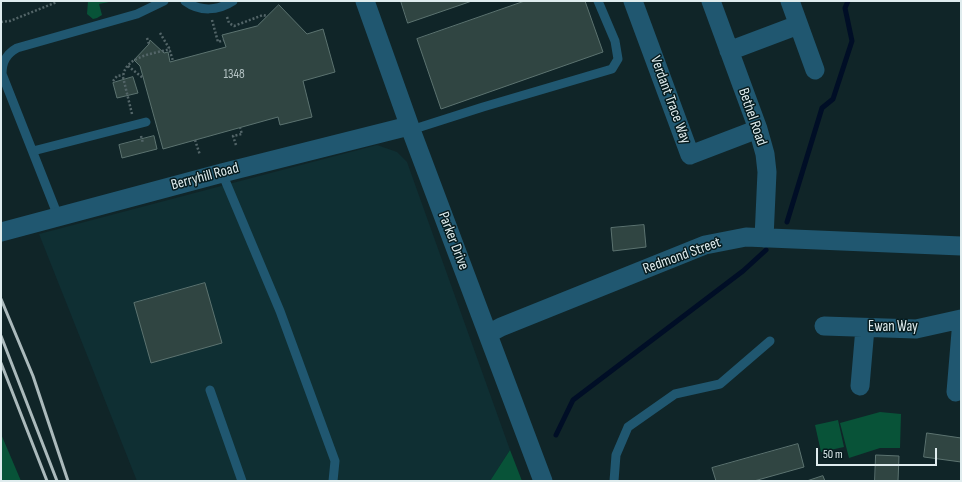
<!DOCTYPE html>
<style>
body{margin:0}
#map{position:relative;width:962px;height:482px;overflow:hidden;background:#102528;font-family:"Sofia Sans Condensed",sans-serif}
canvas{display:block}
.frame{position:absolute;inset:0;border:2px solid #dfecee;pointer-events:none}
.scale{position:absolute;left:816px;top:448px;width:121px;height:18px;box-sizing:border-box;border:2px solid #dfecee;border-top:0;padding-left:5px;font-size:12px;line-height:14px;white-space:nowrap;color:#dfecee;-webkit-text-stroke:3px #061b1e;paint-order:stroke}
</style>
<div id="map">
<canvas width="962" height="482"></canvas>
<div class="frame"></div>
<div class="scale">50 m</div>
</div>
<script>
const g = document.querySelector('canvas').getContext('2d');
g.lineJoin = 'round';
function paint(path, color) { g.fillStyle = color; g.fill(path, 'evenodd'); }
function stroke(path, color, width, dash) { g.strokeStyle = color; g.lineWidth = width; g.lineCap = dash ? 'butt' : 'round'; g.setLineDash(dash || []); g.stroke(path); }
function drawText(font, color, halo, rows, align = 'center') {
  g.font = font + ' "Sofia Sans Condensed",sans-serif'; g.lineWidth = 3; g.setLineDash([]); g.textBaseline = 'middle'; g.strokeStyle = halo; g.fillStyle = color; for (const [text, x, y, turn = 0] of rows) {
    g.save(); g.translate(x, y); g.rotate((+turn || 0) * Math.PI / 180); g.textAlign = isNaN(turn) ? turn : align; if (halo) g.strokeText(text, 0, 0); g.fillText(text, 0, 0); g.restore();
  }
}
paint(new Path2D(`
 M377,145L397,152L407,162L510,450L490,481H137L39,234Z`), '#0f2f33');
paint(new Path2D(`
 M88,1H114L99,4L102,15L97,18L93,19L87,14Z
 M880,412L901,414L900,448H880L849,458L840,423Z
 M838,420L844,447L821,452L815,425Z
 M1,434L21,481H1Z
 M510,450L522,481H490Z`), '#085338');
stroke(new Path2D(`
 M787,222L822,108L833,99L852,41L845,8L848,1
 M556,435L573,400L743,271L766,250`), '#000e26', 5);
const building = new Path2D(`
 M401,1H472L408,23Z
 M525,1H585L603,52L441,109L417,39Z
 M279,5L307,34L323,29L335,72L303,81L312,117L280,125L278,117L163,149L140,66L134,60L149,44L150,40L164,53L168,52L170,62L226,47L222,35L257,26Z
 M133,77L138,93L117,98L113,83Z
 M154,136L157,149L122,158L119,145Z
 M644,225L646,247L613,251L611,228Z
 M205,283L222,343L151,363L134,303Z
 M927,433L961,438V462L924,457Z
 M798,444L804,467L754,481H716L712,468Z
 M876,455L899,456L898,481H875Z
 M823,476L825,481H807Z`);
paint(building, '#304542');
stroke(building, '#5c7370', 1);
stroke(new Path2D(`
 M227,17L229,23L234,26L263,15L267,16
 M212,20L218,42L224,40
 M1,22L10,21L57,2
 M160,33L169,48L173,61
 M147,38L149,44
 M128,66L143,78
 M113,81L117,76L123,75
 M132,114L123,77C125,56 153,54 170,49
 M141,136L143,143
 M195,140L200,155
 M236,145L233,136L242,134L240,128`), '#536568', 2.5, [2, 2]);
stroke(new Path2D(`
 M185,1C200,12 218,11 233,1
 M411,130L483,107L612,69L618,59L615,41L598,1
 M33,151L146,122
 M222,173L280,311L335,461L333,481
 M58,216L2,74C2,62 6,54 17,48L137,14L164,1
 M210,390L242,481
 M614,481L616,455L628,427L675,394L720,384L770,341`), '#205770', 9);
stroke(new Path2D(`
 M365,1L411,130L543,481
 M633,1L690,155L758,129
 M711,1L758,129L765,154L767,172L764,238
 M790,1L815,70
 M729,51L798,25
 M1,232L222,173L409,126
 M824,326L916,329L961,319
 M488,334L501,327L705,245L746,237L961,246
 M860,386L865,328
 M956,392L961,332`), '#205770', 19);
stroke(new Path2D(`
 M1,299L33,376L68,481
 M1,336L57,481
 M1,363L47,481`), '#abbabc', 3);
drawText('13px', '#b3c2c3', null, [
 ["1348",234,75]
]);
drawText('15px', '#dfecee', '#061b1e', [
 ["Verdant Trace Way",670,100,70],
 ["Bethel Road",752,117,71],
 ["Berryhill Road",205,177,-15],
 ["Parker Drive",453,241,69],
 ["Redmond Street",682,256,-20],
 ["Ewan Way",893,327]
]);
</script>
